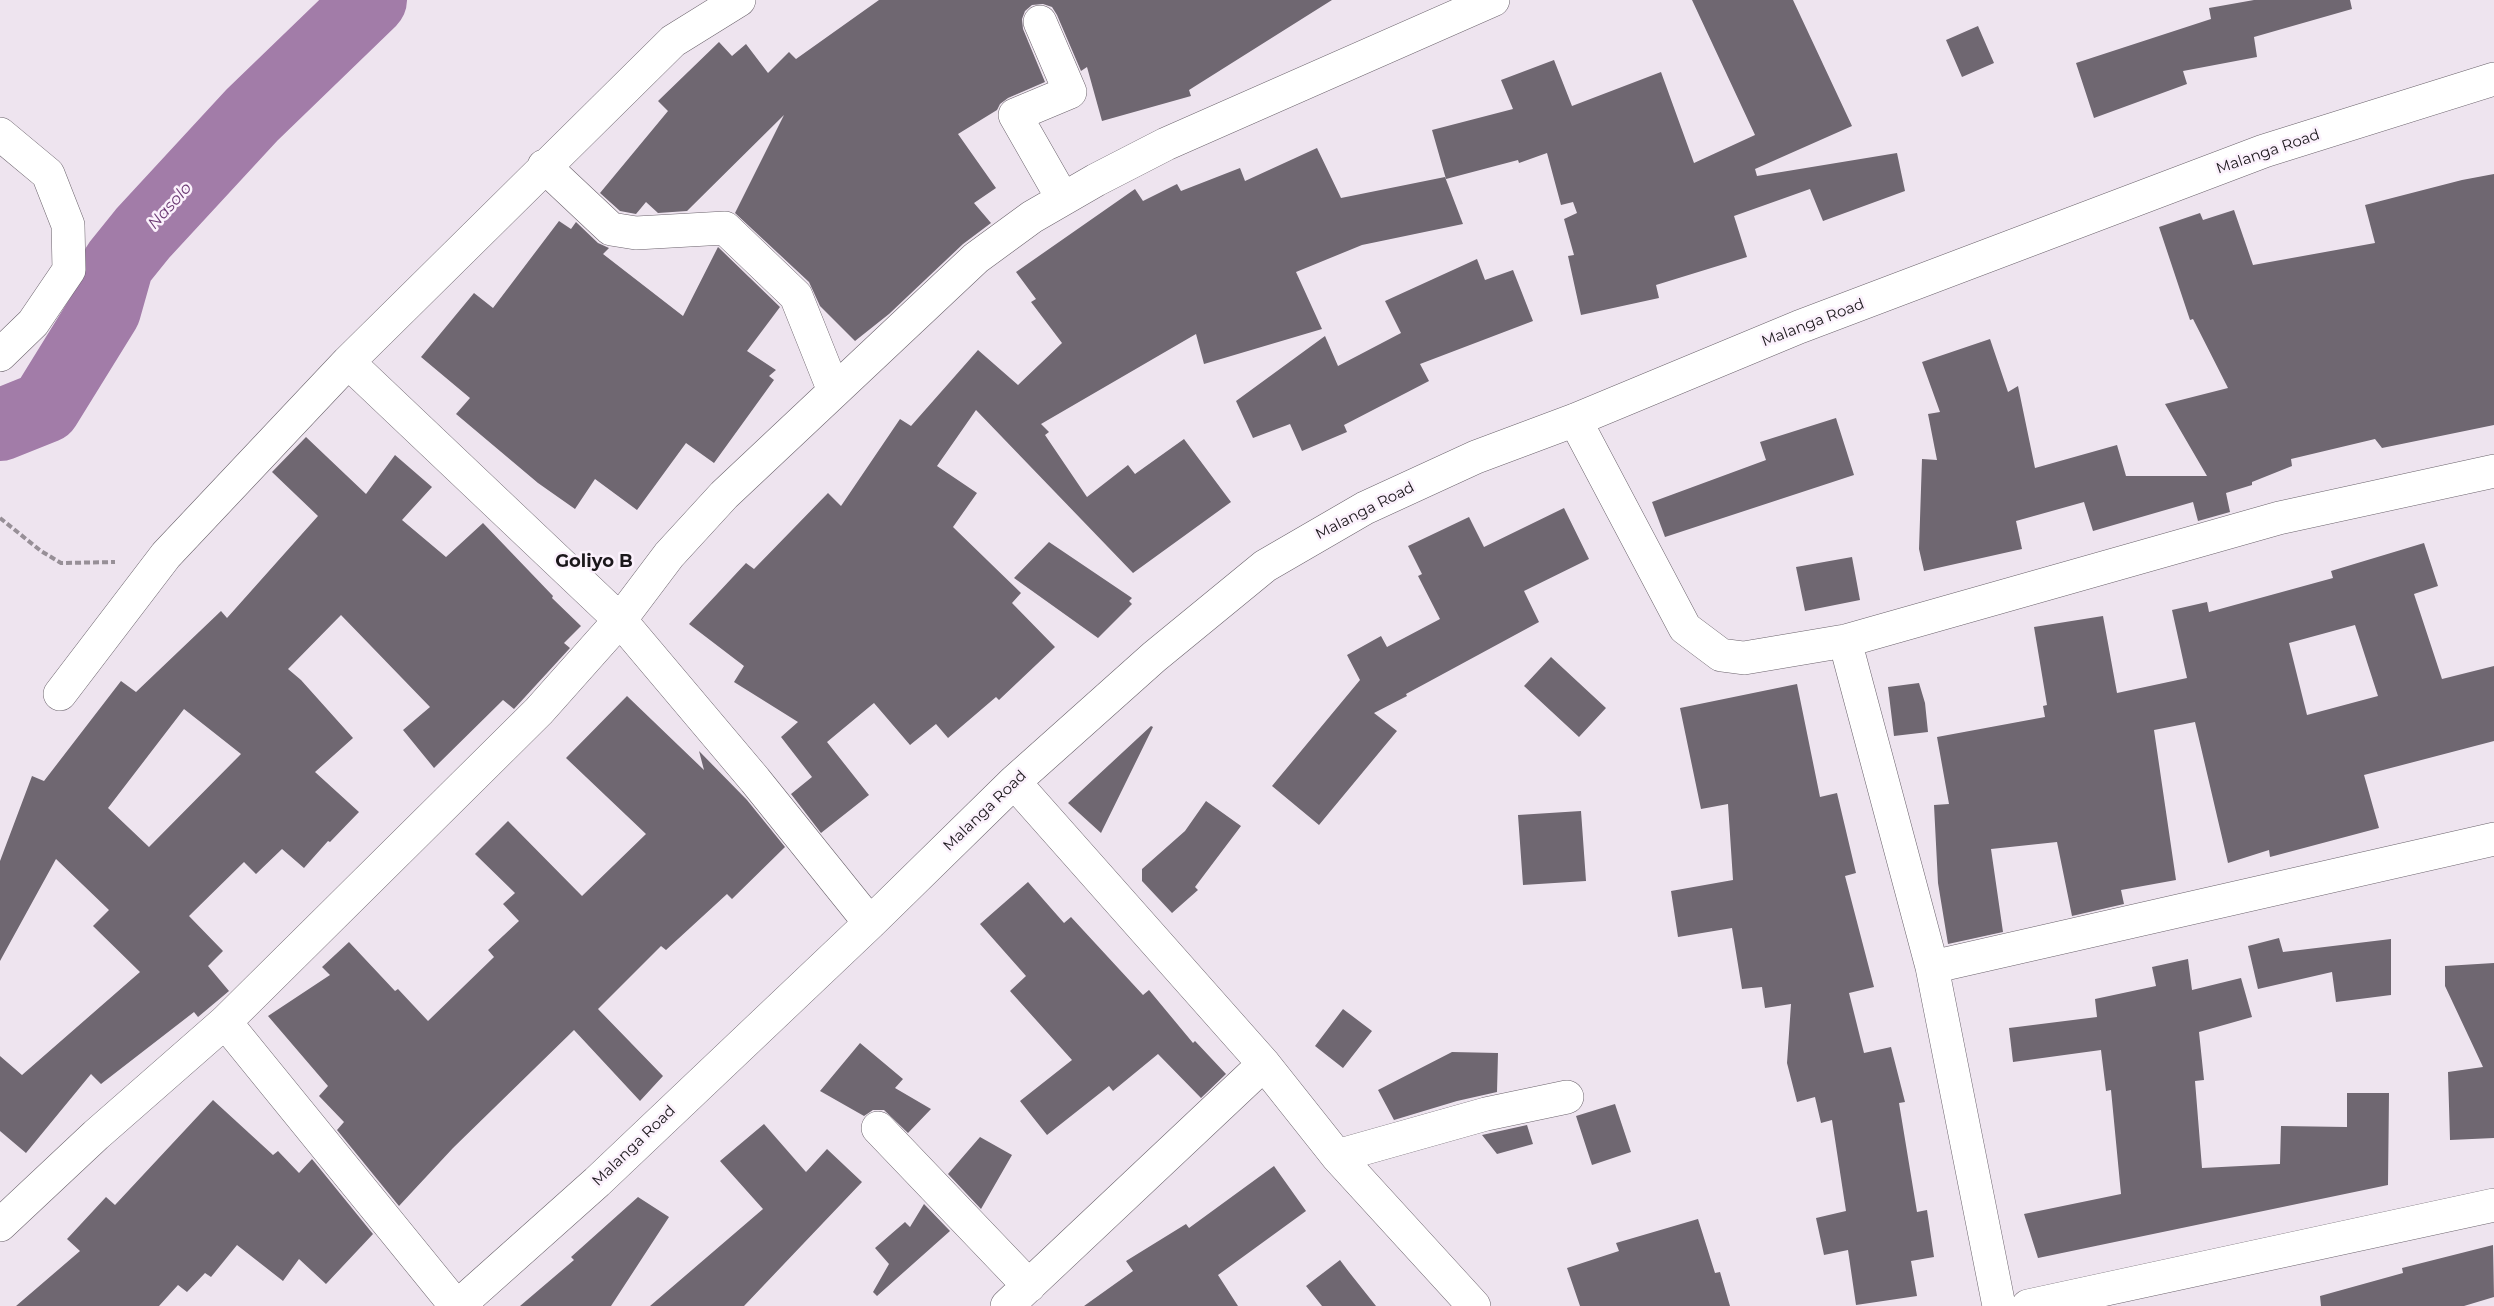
<!DOCTYPE html>
<style>
body{margin:0}
canvas{display:block;background:#eee4ef}
</style>
<canvas width="2494" height="1306"></canvas>
<script>
const g = document.querySelector('canvas').getContext('2d');
g.lineJoin = 'round';
function stroke(path, color, width, dash) { g.strokeStyle = color; g.lineWidth = width; g.lineCap = dash ? 'butt' : 'round'; g.setLineDash(dash || []); g.stroke(path); }
function paint(path, color) { g.fillStyle = color; g.fill(path, 'evenodd'); }
function drawText(font, color, halo, rows, align = 'center') {
  g.font = font + ' Montserrat,sans-serif'; g.lineWidth = 5; g.setLineDash([]); g.textBaseline = 'middle'; g.strokeStyle = halo; g.fillStyle = color; for (const [text, x, y, turn = 0] of rows) {
    g.save(); g.translate(x, y); g.rotate((+turn || 0) * Math.PI / 180); g.textAlign = isNaN(turn) ? turn : align; if (halo) g.strokeText(text, 0, 0); g.fillText(text, 0, 0); g.restore();
  }
}
stroke(new Path2D(`
 M0,425L45,407L105,310L118,264L143,233L252,115L371,0`), '#a27ca8', 72);
paint(new Path2D(`
 M879,0H1332L1189,90L1191,96L1102,121L1087,67L1081,71L1057,15L1052,7L1043,4L1032,5L1025,11L1022,19L1023,29L1045,82L1008,98L1000,104L997,110L958,134L996,188L974,203L991,223L963,244L889,314L855,341L820,306L809,282L735,213L784,115L687,211L658,213L646,202L636,214L620,211L600,193L668,111L658,101L719,42L732,56L746,44L768,73L789,52L796,59Z
 M1692,0H1793L1852,126L1755,169L1757,176L1897,153L1905,191L1823,221L1810,189L1734,216L1747,257L1656,285L1659,298L1581,315L1568,256L1574,255L1564,219L1577,213L1573,202L1561,205L1547,153L1519,163L1518,160L1446,179L1432,130L1513,109L1501,80L1554,60L1572,106L1661,72L1694,163L1755,135Z
 M2254,0H2350L2352,9L2254,37L2257,57L2183,71L2187,84L2094,118L2076,63L2211,19L2209,8Z
 M1978,26L1994,63L1962,77L1946,40Z
 M1317,148L1341,198L1445,177L1463,224L1362,245L1296,272L1322,329L1204,364L1196,334L1041,424L1049,432L1045,435L1087,497L1128,465L1135,474L1184,439L1231,502L1133,573L976,410L937,466L977,493L953,527L1021,593L1012,603L1055,647L999,700L996,697L948,738L936,724L910,745L874,703L827,742L869,795L821,833L791,794L812,777L781,737L798,722L734,682L744,666L689,624L746,563L754,569L828,493L841,506L900,419L911,426L978,350L1018,385L1062,343L1031,302L1036,299L1016,272L1135,189L1143,201L1177,184L1181,191L1240,168L1245,181Z
 M2494,174V425L2382,448L2375,439L2291,459L2292,466L2252,482V485L2226,493L2230,512L2198,521L2193,502L2093,531L2084,502L2016,521L2022,549L1924,571L1919,549L1922,459L1937,460L1928,414L1940,412L1922,362L1990,339L2008,392L2018,386L2035,468L2117,445L2126,476H2207L2165,404L2228,388L2193,319L2190,320L2159,227L2200,213L2203,220L2234,210L2253,265L2375,243L2365,205L2462,180Z
 M559,221L571,229L576,222L598,243L609,248L603,254L683,316L718,247L780,307L747,351L776,370L769,376L774,380L714,463L686,443L637,510L595,479L575,509L538,483L456,414L470,398L421,357L474,293L493,308Z
 M1477,259L1485,280L1513,270L1533,321L1420,364L1429,381L1344,425L1347,432L1302,451L1290,424L1253,438L1236,401L1325,336L1338,366L1401,333L1385,301Z
 M1836,418L1854,475L1665,537L1652,502L1766,460L1760,442Z
 M306,437L366,494L395,455L432,487L402,520L446,557L483,523L553,596L552,598L581,626L564,643L570,648L514,709L503,700L434,768L403,730L430,707L341,615L288,669L301,680L353,738L315,772L359,812L330,842L328,841L304,868L282,849L256,874L244,862L189,916L223,951L208,966L229,991L198,1017L194,1012L101,1084L91,1074L26,1153L0,1131V1056L22,1075L140,972L93,926L109,910L56,859L0,961V861L32,776L44,781L121,681L136,692L221,611L227,618L318,516L272,472ZM184,709L241,754L149,847L108,808Z
 M1564,508L1589,559L1524,591L1539,622L1406,694L1407,696L1374,713L1397,731L1319,825L1272,786L1360,680L1347,655L1381,636L1387,647L1440,619L1418,576L1422,574L1408,546L1469,517L1484,547Z
 M1049,542L1132,598L1129,601L1132,604L1098,638L1014,578Z
 M2424,543L2438,586L2414,594L2442,679L2494,666V741L2364,775L2379,828L2270,857L2269,850L2228,863L2195,722L2154,730L2176,880L2121,890L2124,904L2072,916L2057,842L1991,849L2003,932L1948,944L1938,883L1934,805L1949,804L1937,737L2045,717L2043,706L2047,705L2034,627L2103,616L2117,693L2187,678L2172,610L2207,602L2209,612L2333,578L2331,571ZM2355,625L2378,696L2307,715L2289,643Z
 M1852,557L1860,600L1805,611L1796,567Z
 M1551,657L1606,708L1579,737L1524,686Z
 M1919,683L1925,703L1928,732L1894,736L1888,687Z
 M1797,684L1820,797L1837,793L1856,873L1845,876L1874,987L1849,993L1864,1053L1891,1047L1905,1102L1899,1103L1917,1212L1927,1210L1934,1257L1911,1261L1917,1296L1856,1305L1848,1250L1824,1255L1816,1218L1846,1211L1832,1120L1821,1123L1815,1097L1797,1102L1787,1063L1791,1004L1765,1008L1762,987L1742,989L1732,928L1678,937L1671,891L1733,880L1728,804L1701,809L1680,708Z
 M627,696L704,770L699,751L747,800L785,847L732,899L727,894L666,950L661,946L598,1009L663,1076L640,1101L574,1030L453,1148L399,1206L337,1130L344,1122L319,1096L328,1086L268,1016L330,975L322,967L349,942L395,991L398,989L428,1021L494,957L488,950L519,921L503,904L515,893L475,854L508,821L582,896L646,834L566,758Z
 M1151,726L1153,727L1101,833L1068,803Z
 M1206,801L1241,826L1195,887L1198,890L1172,913L1142,881V869L1185,831Z
 M1581,811L1586,881L1523,885L1518,815Z
 M1028,882L1064,923L1071,917L1143,995L1149,990L1193,1043L1195,1041L1226,1074L1201,1098L1158,1054L1113,1091L1109,1086L1047,1135L1020,1101L1072,1060L1010,991L1026,976L980,924Z
 M2279,938L2283,952L2391,939V995L2336,1002L2332,972L2258,989L2248,946Z
 M2188,959L2192,990L2241,978L2252,1017L2199,1032L2204,1080L2195,1081L2202,1168L2280,1164L2281,1126L2347,1127V1093H2389L2388,1185L2038,1258L2024,1214L2121,1194L2111,1090L2106,1091L2101,1050L2013,1062L2009,1028L2097,1017L2095,999L2156,986L2152,967Z
 M2494,963V1138L2450,1140L2448,1072L2483,1067L2445,986V966Z
 M1343,1009L1372,1031L1343,1068L1315,1046Z
 M860,1043L903,1079L895,1088L931,1109L908,1133L884,1110H873L864,1116L820,1091Z
 M1452,1052L1498,1053L1497,1092L1457,1101L1394,1120L1378,1090Z
 M213,1100L273,1155L278,1151L299,1173L312,1159L373,1234L326,1284L299,1259L283,1281L237,1245L211,1277L205,1273L187,1292L178,1285L159,1306H16L80,1251L67,1239L106,1197L115,1205Z
 M1615,1104L1631,1152L1592,1165L1576,1116Z
 M764,1124L806,1172L827,1149L862,1182L744,1306H650L763,1209L720,1161Z
 M1527,1125L1533,1144L1497,1154L1482,1135Z
 M980,1137L1012,1155L981,1209L948,1174Z
 M1274,1166L1306,1211L1218,1275L1238,1306H1084L1133,1271L1126,1261L1186,1224L1189,1228Z
 M638,1197L669,1217L611,1306H520L574,1260L571,1257Z
 M924,1204L950,1231L877,1296L873,1292L889,1264L875,1248L905,1222L910,1227Z
 M1698,1219L1715,1273L1720,1272L1730,1306H1580L1567,1268L1619,1251L1616,1243Z
 M2493,1245L2494,1297L2464,1306H2321L2320,1296L2403,1273L2402,1268Z
 M1340,1260L1349,1272L1376,1306H1322L1306,1286Z`), '#6f6771');
const minor = new Path2D(`
 M1040,22L1070,92L1015,115L1063,199
 M0,134L48,174L68,225L69,270L33,323L0,355
 M544,166L611,229L636,233L725,228L796,296L834,391
 M348,362L620,620L755,780L870,923
 M1575,420L1685,628L1721,655L1744,658L1845,641L2279,518L2494,471
 M1845,641L1932,967L1999,1306
 M60,694L166,555L348,362L673,41L739,0
 M1014,782L1264,1064L1337,1156L1474,1306
 M1932,967L2494,839
 M225,1022L456,1306
 M878,1128L1029,1286
 M1337,1156L1486,1114L1567,1097
 M0,1225L96,1135L225,1022L539,711L620,620L669,555L724,495L976,258L1032,217L1096,180L1166,144L1493,0
 M458,1306L597,1182L870,923L1014,782L1154,657L1265,566L1365,508L1476,457L1575,420L1799,327L2264,151L2494,79
 M1007,1306L1264,1064
 M2028,1306L2494,1205`);
stroke(minor, '#6b636c', 34);
stroke(new Path2D(`
 M0,518L41,551L61,563L115,562`), '#978f97', 4, [6, 3]);
stroke(minor, '#fff', 33);
drawText('15px', '#1b171b', '#fbf1fc', [
 ["Malanga Road",2268,152,-19],
 ["Malanga Road",1813,323,-21],
 ["Malanga Road",1365,511,-27],
 ["Malanga Road",985,811,-44],
 ["Malanga Road",634,1146,-44]
]);
drawText('italic 16px', '#6c3a74', '#fbf1fc', [
 ["Nasolo",170,206,-48]
]);
drawText('bold 18px', '#1b171b', '#fbf1fc', [
 ["Goliyo B",594,562]
]);
</script>
